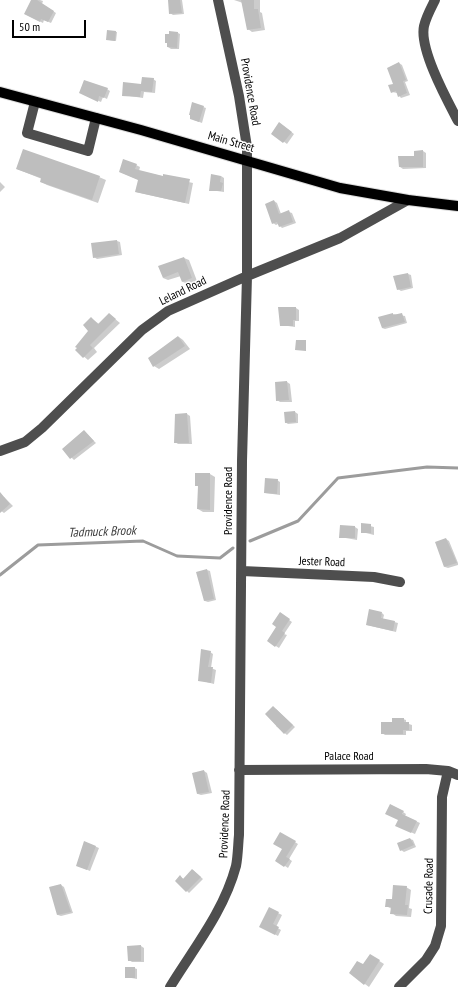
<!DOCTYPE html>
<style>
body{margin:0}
#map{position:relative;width:458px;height:987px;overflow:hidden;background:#fff;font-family:"PT Sans Narrow",sans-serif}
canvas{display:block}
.scale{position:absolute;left:12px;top:20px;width:74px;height:18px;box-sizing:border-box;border:2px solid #000;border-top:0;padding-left:5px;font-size:12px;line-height:14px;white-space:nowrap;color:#000;-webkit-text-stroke:3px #fff;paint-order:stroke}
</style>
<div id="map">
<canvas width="458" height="987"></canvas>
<div class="scale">50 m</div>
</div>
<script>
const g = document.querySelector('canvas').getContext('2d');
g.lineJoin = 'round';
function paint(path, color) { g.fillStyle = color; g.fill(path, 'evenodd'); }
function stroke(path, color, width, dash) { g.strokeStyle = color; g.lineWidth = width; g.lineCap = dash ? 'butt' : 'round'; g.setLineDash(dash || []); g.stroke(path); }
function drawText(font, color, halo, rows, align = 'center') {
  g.font = font + ' "PT Sans Narrow",sans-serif'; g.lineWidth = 3; g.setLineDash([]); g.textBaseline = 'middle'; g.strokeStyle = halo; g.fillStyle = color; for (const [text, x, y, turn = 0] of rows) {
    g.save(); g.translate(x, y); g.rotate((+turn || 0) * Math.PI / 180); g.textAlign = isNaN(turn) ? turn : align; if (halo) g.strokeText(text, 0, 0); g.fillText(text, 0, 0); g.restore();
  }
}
paint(new Path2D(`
 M32,0H40L43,1L42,4L56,13L51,23L44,20L43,23L25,14Z
 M169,0H182L184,14L173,15L170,13Z
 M234,0H260V12L262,13L265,30L252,32L248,29L243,3Z
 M108,31L117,32L116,41L109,40Z
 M178,33L180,34L179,49H171L168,47Z
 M399,63L402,65L408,81L405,82L410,95L401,98L397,93L392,92Z
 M153,79L156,81L155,93L144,92L143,98L123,95Z
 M107,89L110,91L107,99L103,97L101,102L83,94Z
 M203,107L206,108L202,123L194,120Z
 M282,125L294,134L287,144L272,133Z
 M423,151L426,153V168L403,169L400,167Z
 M136,165L140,167L139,171L193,183L189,204L136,192L139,180L120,172Z
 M17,169L99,177L106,180L98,203L47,185L41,182L42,179Z
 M221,176L224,178V192L210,190Z
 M0,182L5,187L0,192Z
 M274,201L277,203L281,214L289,212L292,213L296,223L282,228L278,224L276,225L273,223Z
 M117,241L120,242L122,255L97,259L94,257L92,244Z
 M184,258L189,260L197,281L188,284L183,282L181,276L168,280L163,278Z
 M408,274L411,275L413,288L401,291L398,289Z
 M296,308L299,310V321H295V327L281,325Z
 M109,314L120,323L94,348L97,352L88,360L76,350L90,331L91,318L99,324Z
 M393,314L405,316L407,323L385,329L382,328Z
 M179,337L183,340L190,349L159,369L154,366Z
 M287,382L290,384L292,402H280L277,400Z
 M295,412L298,414V423L288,424L285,422Z
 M187,414L190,416L192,444H178L175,442Z
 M84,431L96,443L74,460L63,449Z
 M210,474L215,477L214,512H203L198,509L199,487L196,485Z
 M277,480L280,482V495L265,493Z
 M4,497L13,506L4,513L0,510V501Z
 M362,524L374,527V535L362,532Z
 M355,527L358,529L357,540L340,537Z
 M446,539L449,541L458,563V565L448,568L445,567Z
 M207,570L210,571L216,600L208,602L205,601Z
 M382,613L384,615L383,619L398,623L396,632L367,625Z
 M282,615L292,622L284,634L287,635L279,648L268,641L278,627Z
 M210,652L213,654L211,668L216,670L214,684L199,680Z
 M276,709L295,727L287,735L276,726L278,724Z
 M403,719L406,720V723L412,725V731H406V735H385L382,733L393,723Z
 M204,771L207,773L212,793L201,795L198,794Z
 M403,812L406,814L405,816L420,823L415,834L399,827V820Z
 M281,833L298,844L289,859L292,861L288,868L276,860L283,849Z
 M410,839L413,840L416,847L404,852L401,850Z
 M85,842L99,848L90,871L78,866Z
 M193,870L203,879L189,893L187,891L180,877L184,879Z
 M61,885L64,887L73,913L61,916L58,915Z
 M406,887L411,890L409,908L412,909L411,917L396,916L392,913V909L386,906Z
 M270,909L282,915L276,927L281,930L278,936L261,927Z
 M141,946L144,948V962H132L129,960Z
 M370,955L384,964L369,987L350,973L363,965Z
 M134,968L137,969V979L126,977Z`), '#0003');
stroke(new Path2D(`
 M250,541L298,521L338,478L427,467L458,468
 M0,575L38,545L143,541L177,556L220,558L233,548`), '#9c9c9c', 3);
paint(new Path2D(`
 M31,0H37L54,11L48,22L41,19L40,22L24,14Z
 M168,0H180L182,13L169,14Z
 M241,0H254V9H258L261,28L247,30Z
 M107,30L116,31L115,41L106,40Z
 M169,31L178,32L177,48L167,47V43H165V34H169Z
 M399,62L406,80L403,81L407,93L398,97L396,91L391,93L388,85L393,84L387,68Z
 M142,77L154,78L152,92L141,91L140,97L122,96L123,82L141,84Z
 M84,80L108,88L104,98L99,96L98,102L79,93Z
 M192,102L204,106L199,122L190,119V115H189Z
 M279,122L292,132L283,143L271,134Z
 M23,149L100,176L92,200L40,182L41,178L16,169Z
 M423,150V167H399L398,156H414V151Z
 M123,159L137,164L135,169L163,176V174L190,179L185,203L135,192L138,180L119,172Z
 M211,174L221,176L220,182L223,183L221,191H209Z
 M274,200L279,214L289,210L293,222L279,227L277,222L272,224L265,204Z
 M117,240L119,254L93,258L91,243Z
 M184,257L192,278L182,282L178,272L163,278L158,266Z
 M408,273L411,287L397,290L393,276Z
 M278,307H296V320H293V326H280Z
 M109,313L116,319L90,345L93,348L83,358L75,350L77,348L75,347L88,331L83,325L91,317L98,324Z
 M393,313V315L402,313L405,322L382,328L378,317Z
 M178,336L185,346L153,367L148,358Z
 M296,340H306V351L295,350Z
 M287,381L289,400L276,401L275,382Z
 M295,411L296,422L285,423L284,412Z
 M187,413L189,443H174L175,414Z
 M84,430L94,441L70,459L62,449Z
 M195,473H210V510L197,509L198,486H195Z
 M265,478L278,479L277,494L264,493Z
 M0,492L10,504L0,513Z
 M361,523L371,524V533H361Z
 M340,525L355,526V538H339Z
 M446,538L457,563L444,567L435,542Z
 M207,569L214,599L204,601L196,572Z
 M369,609L382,612L381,618L395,621L393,631L366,625Z
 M280,612L290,619L282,631L285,633L275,647L267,641L276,627L272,624Z
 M201,649L211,651L208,667H213L211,683L198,681Z
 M273,706L293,725L284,734L265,714Z
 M392,718H404V722H409V730H403V734H381V722H392Z
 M204,770L209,792L197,794L192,773Z
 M390,804L404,811L402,814L417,821L411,833L395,826L398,820L385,814Z
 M280,832L296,841L286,857L290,859L284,867L275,861L282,849L273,844Z
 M410,838L414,845L400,851L397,843Z
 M84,841L96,846L87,870L76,866Z
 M192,869L201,877L186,892L175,881L180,875L183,879Z
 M61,884L71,912L57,915L49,887Z
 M393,885L407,886L405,905H408L407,915L390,914L391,907H385L386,899H392Z
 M269,907L279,912L273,924L279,927L275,935L259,927Z
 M141,945V961H128L127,946Z
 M370,954L380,960L364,985L349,973L357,961L363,964Z
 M125,967H135V978H125Z`), '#bebebe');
const major = new Path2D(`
 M0,92L141,130L340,188L408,200L458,206`);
stroke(major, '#dbdbdb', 12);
stroke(new Path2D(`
 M435,0C431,8 426,17 424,26C419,49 447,100 458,121
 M35,102L27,133L88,151L96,118
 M0,451L25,442L42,428L142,330L168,311L247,276L340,238L408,200
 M242,571L374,577L400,582
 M239,770L426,769L448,771L458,775
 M170,987C194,948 224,911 236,866C238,856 238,845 239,835L242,461L247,276V147L239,96L218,0
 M399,987L426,960L435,946L441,926L442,797L448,771`), '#4e4e4e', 10);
stroke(major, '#000', 10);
drawText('12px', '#000', '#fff', [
 ["Providence Road",250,92,80],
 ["Main Street",231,142,16],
 ["Leland Road",183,291,-26],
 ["Providence Road",229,501,-90],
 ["Jester Road",322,562,2],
 ["Palace Road",349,757],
 ["Providence Road",225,824,-88],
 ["Crusade Road",429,886,-89]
]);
drawText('italic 13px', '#3d3d3d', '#fff', [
 ["Tadmuck Brook",102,532,-2]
]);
</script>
